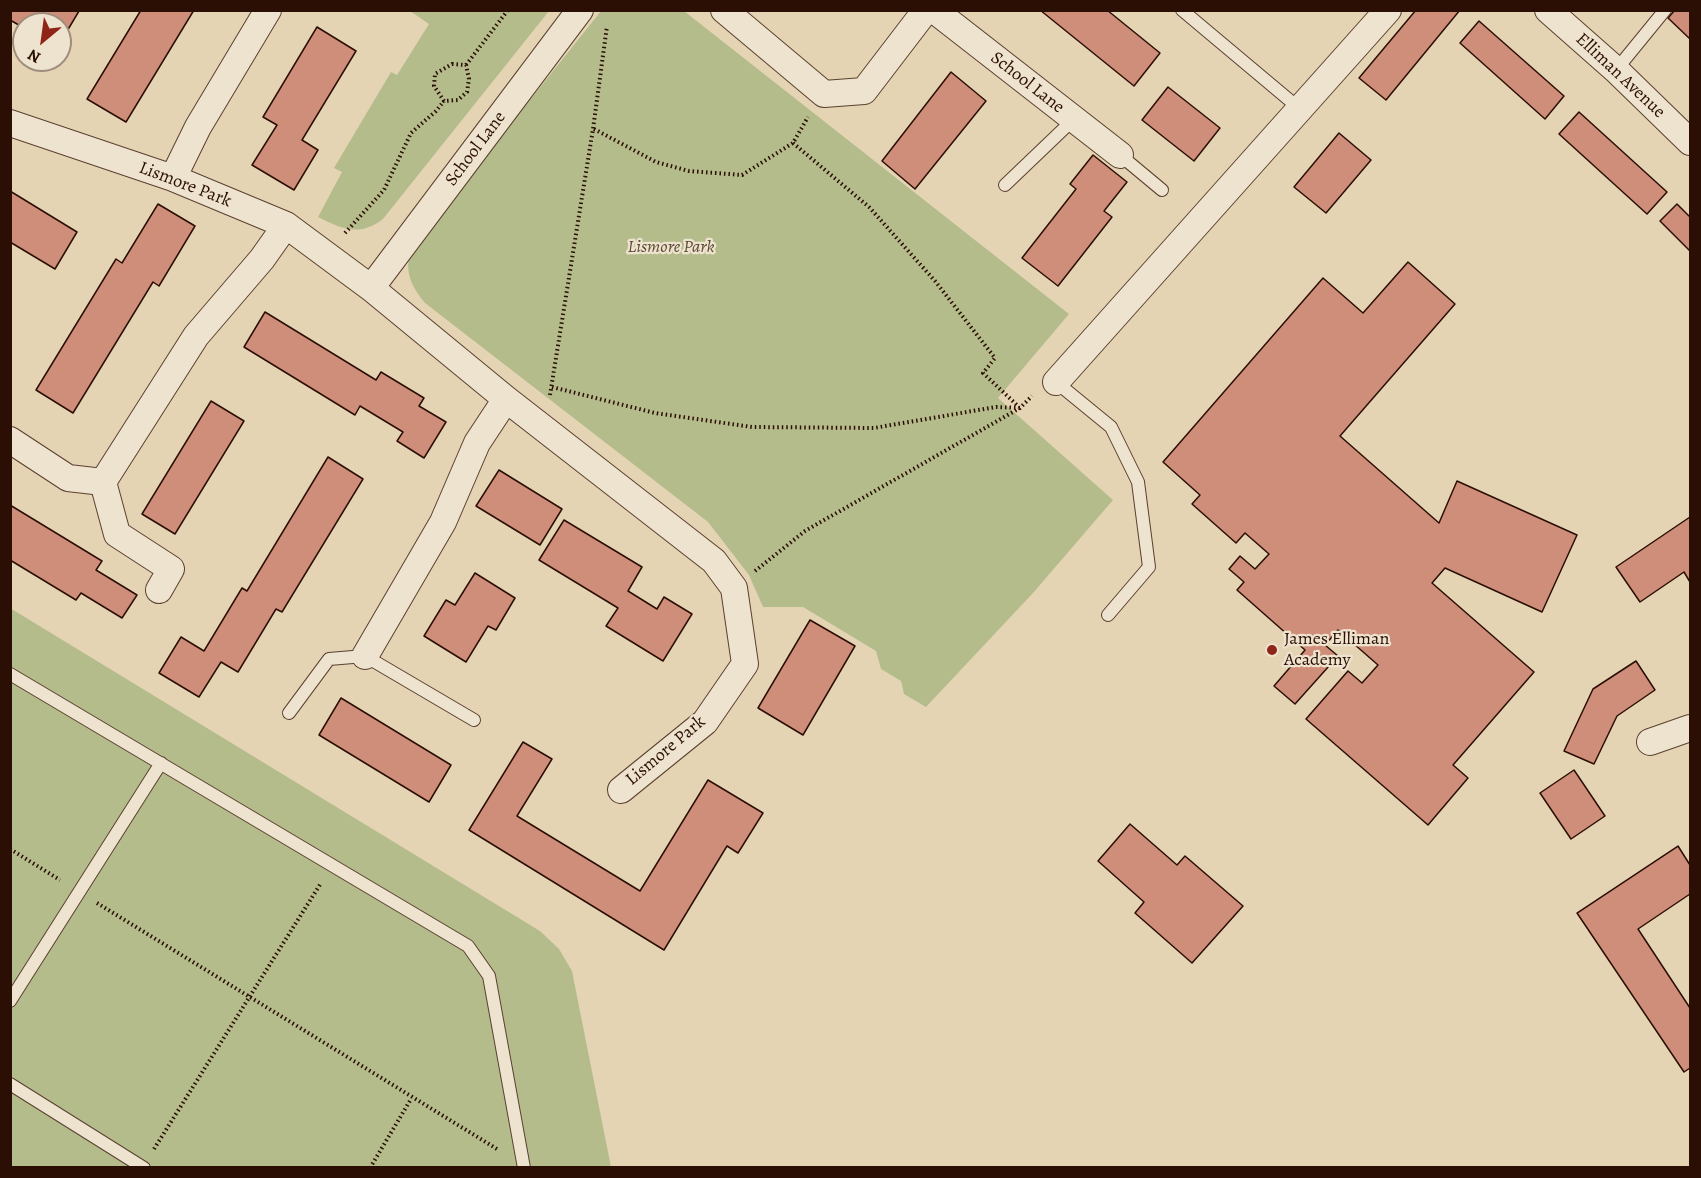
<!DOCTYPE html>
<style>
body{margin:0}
#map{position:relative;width:1701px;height:1178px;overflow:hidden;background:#e5d4b4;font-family:Alegreya,serif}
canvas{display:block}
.frame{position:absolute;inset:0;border:12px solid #2b0e04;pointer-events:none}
.north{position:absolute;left:12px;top:12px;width:60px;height:60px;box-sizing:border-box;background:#eee3ce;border:2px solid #a08e7d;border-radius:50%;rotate:209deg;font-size:16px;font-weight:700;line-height:24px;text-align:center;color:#2b0e04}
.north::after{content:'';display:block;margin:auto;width:21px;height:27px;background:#8f2418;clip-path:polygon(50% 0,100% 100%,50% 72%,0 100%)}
</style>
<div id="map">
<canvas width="1701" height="1178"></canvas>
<div class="frame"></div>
<div class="north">N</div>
</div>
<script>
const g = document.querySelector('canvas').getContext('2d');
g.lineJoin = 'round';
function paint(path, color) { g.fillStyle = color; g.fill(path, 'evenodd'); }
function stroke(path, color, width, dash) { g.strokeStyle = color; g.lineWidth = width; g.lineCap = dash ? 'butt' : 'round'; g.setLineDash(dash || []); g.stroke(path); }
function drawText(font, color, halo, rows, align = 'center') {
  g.font = font + ' Alegreya,serif'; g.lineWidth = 4.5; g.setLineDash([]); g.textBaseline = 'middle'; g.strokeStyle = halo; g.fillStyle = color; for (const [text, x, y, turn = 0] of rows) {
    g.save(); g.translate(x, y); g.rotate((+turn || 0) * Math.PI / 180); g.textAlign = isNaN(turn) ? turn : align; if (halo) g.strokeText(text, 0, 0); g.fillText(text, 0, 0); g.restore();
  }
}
paint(new Path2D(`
 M410,11H549L383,219C360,237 342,229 318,217L342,172L334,168L391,72L397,75L429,24Z
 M601,11H684L1069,314L998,398L1113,500L1033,593L926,707L904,694L901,681L881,669L876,651L803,607H763L749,575L708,522L425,303C410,285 402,267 414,245Z
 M10,608L540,931L559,949L572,971L611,1167H11Z`), '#b5bc8c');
const building = new Path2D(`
 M10,10H79V11L60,43V24H24V28L10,20Z
 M141,10H194L126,122L87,99Z
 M1040,10H1107L1160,53L1134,86Z
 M1416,10H1460L1386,100L1359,78Z
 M1675,10H1690V39L1668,18Z
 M1479,21L1564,96L1545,119L1460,43Z
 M317,27L356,51L302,140L318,150L294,190L252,165L277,125L263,117Z
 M951,72L986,101L915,189L882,161Z
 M1168,87L1220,128L1194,161L1142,120Z
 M1579,112L1667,192L1647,214L1559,134Z
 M1339,133L1371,160L1326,213L1294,187Z
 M1093,155L1127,182L1104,211L1112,217L1058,286L1022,258L1076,189L1070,184Z
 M10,191L77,232L55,269L10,242Z
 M158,204L195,226L159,286L153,282L73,413L36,390L116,259L122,263Z
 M1677,204L1690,217V251L1660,221Z
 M1408,262L1455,304L1340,436L1439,523L1457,481L1577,535L1542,612L1445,568L1432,583L1534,672L1453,765L1468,778L1428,825L1306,719L1348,671L1362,683L1378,665L1338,630L1325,645L1338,656L1295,704L1274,686L1305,650L1237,590L1244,582L1229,569L1240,556L1255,569L1269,554L1245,533L1236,543L1192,504L1200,495L1163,462L1323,278L1363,313Z
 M265,312L376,380L381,372L424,398L419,406L446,422L424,458L397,441L403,432L360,406L355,415L244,347Z
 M211,401L244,421L175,534L142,514Z
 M328,457L363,479L282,612L276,609L238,672L221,662L199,697L159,673L181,637L204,651L242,588L247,591Z
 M499,470L562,509L540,545L476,506Z
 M10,505L102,561L96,570L137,595L122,618L81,593L76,600L10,560Z
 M1690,517V582L1684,572L1640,602L1616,567Z
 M564,520L642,567L628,591L657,609L664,597L692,614L663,661L606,626L618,608L539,560Z
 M475,573L515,598L496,630L488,626L466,662L424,636L446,600L455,605Z
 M810,620L855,646L803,735L758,708Z
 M1636,661L1655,690L1617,716L1594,764L1564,751L1593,689Z
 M341,698L451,765L429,802L319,735Z
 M523,742L552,759L517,816L640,891L708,780L763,813L738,853L727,846L664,950L469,830Z
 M1574,770L1605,816L1571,839L1540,793Z
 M1130,824L1177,865L1185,856L1243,906L1192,963L1135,913L1144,902L1098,861Z
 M1678,846L1690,865V894L1638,929L1690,1008V1068L1684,1072L1577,913Z`);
paint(building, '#cf8e7a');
stroke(building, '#2b0e04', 1.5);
const lane = new Path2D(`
 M1182,10L1300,109
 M1616,70L1665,10
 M1120,155L1162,190
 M1005,185L1074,119
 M1056,382L1111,427L1138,482L1149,567L1108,615
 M10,674L468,946L489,976L524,1168
 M289,713L329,659L365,656L474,720
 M10,1001L161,763
 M10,1084L144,1168`);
const street = new Path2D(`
 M724,10L824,94L864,91L926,10
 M934,10L1120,155
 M1548,10L1616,70L1690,142
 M10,123L173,178L286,225L371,288L506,399L714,561L734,588L745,664L705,722L621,790
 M173,178L198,127L268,10
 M371,288L580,10
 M1056,382L1388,10
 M10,440L68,478L103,482
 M159,590L171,569L117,534L103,482L196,336L262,259L286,225
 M365,656L443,522L477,443L506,399
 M1650,742L1690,728`);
stroke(lane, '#5a4030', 14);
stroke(street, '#5a4030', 28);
stroke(new Path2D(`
 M452,64L466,65L469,79L467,92L458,100L444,101L434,86L435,74Z
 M466,65L508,10
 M594,129L656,162L689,171L742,175L793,143L808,117
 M793,143L869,207L935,281L995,358L983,373L1019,407
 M345,233L384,190L411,133L436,111L444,101
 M552,387L655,413L752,427L874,428L996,407L1020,408
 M550,395L593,129L607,26
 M755,571L805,531L1020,408L1032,396
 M10,849L60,880
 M97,903L497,1149
 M154,1149L321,883
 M370,1168L411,1099`), '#2b0e04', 4, [1.5, 3]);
stroke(lane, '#eee3ce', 12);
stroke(street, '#eee3ce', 26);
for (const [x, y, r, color] of [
 [1272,650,6,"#8f2418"]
]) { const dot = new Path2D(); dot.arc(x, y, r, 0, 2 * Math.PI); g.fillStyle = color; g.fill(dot); stroke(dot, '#eee3ce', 2); }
drawText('18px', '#2b0e04', '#eee3ce', [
 ["Elliman Avenue",1620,76,43],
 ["School Lane",1027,83,38],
 ["School Lane",476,149,-53],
 ["Lismore Park",185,185,21],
 ["Lismore Park",666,751,-40]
]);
drawText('italic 18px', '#5b4b34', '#eee3ce', [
 ["Lismore Park",671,248]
]);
drawText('18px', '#2b0e04', '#eee3ce', [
 ["James Elliman",1284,640],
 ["Academy",1284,661]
], 'left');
</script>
